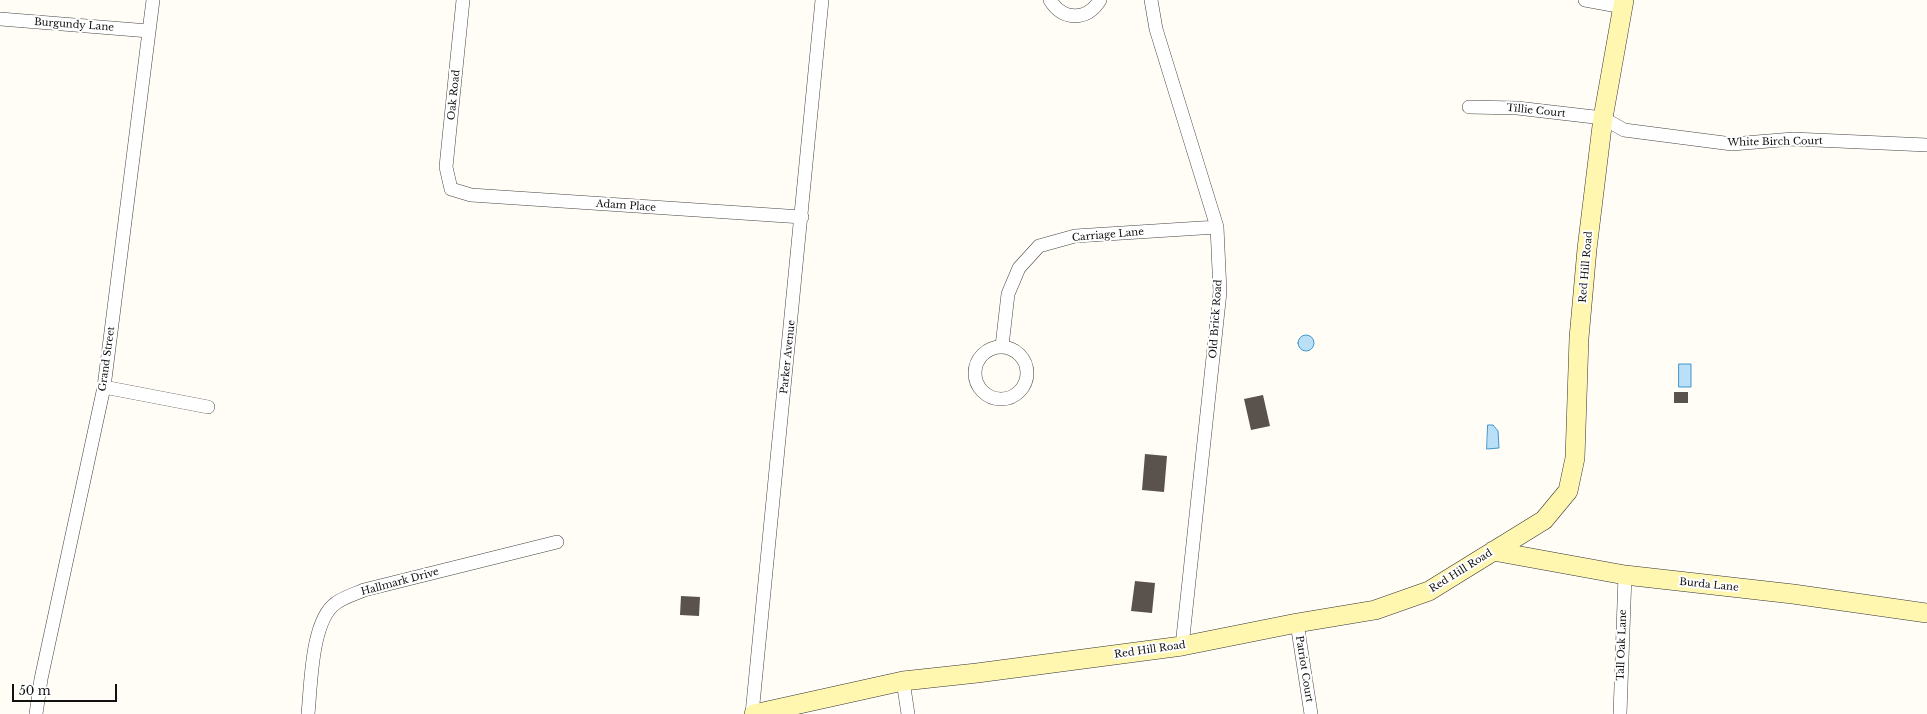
<!DOCTYPE html>
<style>
body{margin:0}
#map{position:relative;width:1927px;height:714px;overflow:hidden;background:#fffdf5;font-family:"Libre Baskerville",serif}
canvas{display:block}
.scale{position:absolute;left:12px;top:684px;width:105px;height:18px;box-sizing:border-box;border:2px solid #111;border-top:0;padding-left:5px;font-size:12px;line-height:14px;white-space:nowrap;color:#111;-webkit-text-stroke:3px #fff;paint-order:stroke}
</style>
<div id="map">
<canvas width="1927" height="714"></canvas>
<div class="scale">50 m</div>
</div>
<script>
const g = document.querySelector('canvas').getContext('2d');
g.lineJoin = 'round';
function paint(path, color) { g.fillStyle = color; g.fill(path, 'evenodd'); }
function stroke(path, color, width, dash) { g.strokeStyle = color; g.lineWidth = width; g.lineCap = dash ? 'butt' : 'round'; g.setLineDash(dash || []); g.stroke(path); }
function drawText(font, color, halo, rows, align = 'center') {
  g.font = font + ' "Libre Baskerville",serif'; g.lineWidth = 4; g.setLineDash([]); g.textBaseline = 'middle'; g.strokeStyle = halo; g.fillStyle = color; for (const [text, x, y, turn = 0] of rows) {
    g.save(); g.translate(x, y); g.rotate((+turn || 0) * Math.PI / 180); g.textAlign = isNaN(turn) ? turn : align; if (halo) g.strokeText(text, 0, 0); g.fillText(text, 0, 0); g.restore();
  }
}
const water = new Path2D(`
 M1298 343a8 8 0 1 1 16 0a8 8 0 1 1-16 0Z
 M1679,364H1691V387H1679Z
 M1488,425H1493L1498,431L1499,448L1487,449Z`);
paint(water, '#b9e0f7');
stroke(water, '#3f96cf', 1);
paint(new Path2D(`
 M1674,392H1688V403H1674Z
 M1263,395L1270,426L1251,430L1244,399Z
 M1145,454L1167,456L1164,492L1142,490Z
 M1135,581L1155,583L1152,613L1131,611Z
 M681,596L700,597L699,616L680,615Z`), '#5a524d');
const street = new Path2D(`
 M463,0L446,167L451,189L471,195L802,217
 M1050,0C1063,21 1087,21 1100,0
 M1151,0L1156,29L1217,227L1220,292L1182,646
 M1585,0L1623,7
 M0,19L149,31
 M1469,107L1517,108L1603,118L1624,130L1732,144L1793,139L1927,145
 M1002,346L1008,294L1019,268L1039,246L1075,236L1217,227
 M975 373a26 26 0 1 1 52 0a26 26 0 1 1-52 0Z
 M104,387L208,407
 M1297,623L1311,714
 M903,681L908,714
 M36,714L41,679L104,387L153,0
 M308,714C311,686 311,620 336,603C344,597 355,594 364,590L557,542
 M752,714L822,0
 M1620,714L1625,575`);
const secondary = new Path2D(`
 M1493,551L1625,575L1793,594L1927,613
 M754,714L903,681L977,673L1182,646L1297,623L1375,610L1429,591L1544,520L1568,491L1575,458L1579,338L1587,249L1603,118L1624,0`);
stroke(street, '#444', 14);
stroke(secondary, '#333', 20);
stroke(street, '#fff', 13);
stroke(secondary, '#fff6b0', 19);
drawText('10px', '#111', '#fff', [
 ["Burgundy Lane",74,25,4],
 ["Oak Road",454,95,-84],
 ["Tillie Court",1536,111,6],
 ["White Birch Court",1775,142,-1],
 ["Adam Place",626,206,4],
 ["Carriage Lane",1108,235,-5],
 ["Red Hill Road",1586,267,-85],
 ["Old Brick Road",1216,319,-86],
 ["Parker Avenue",788,357,-84],
 ["Grand Street",107,359,-82],
 ["Red Hill Road",1461,571,-32],
 ["Hallmark Drive",400,582,-15],
 ["Burda Lane",1709,585,6],
 ["Tall Oak Lane",1622,645,-88],
 ["Red Hill Road",1150,650,-8],
 ["Patriot Court",1304,669,81]
]);
</script>
